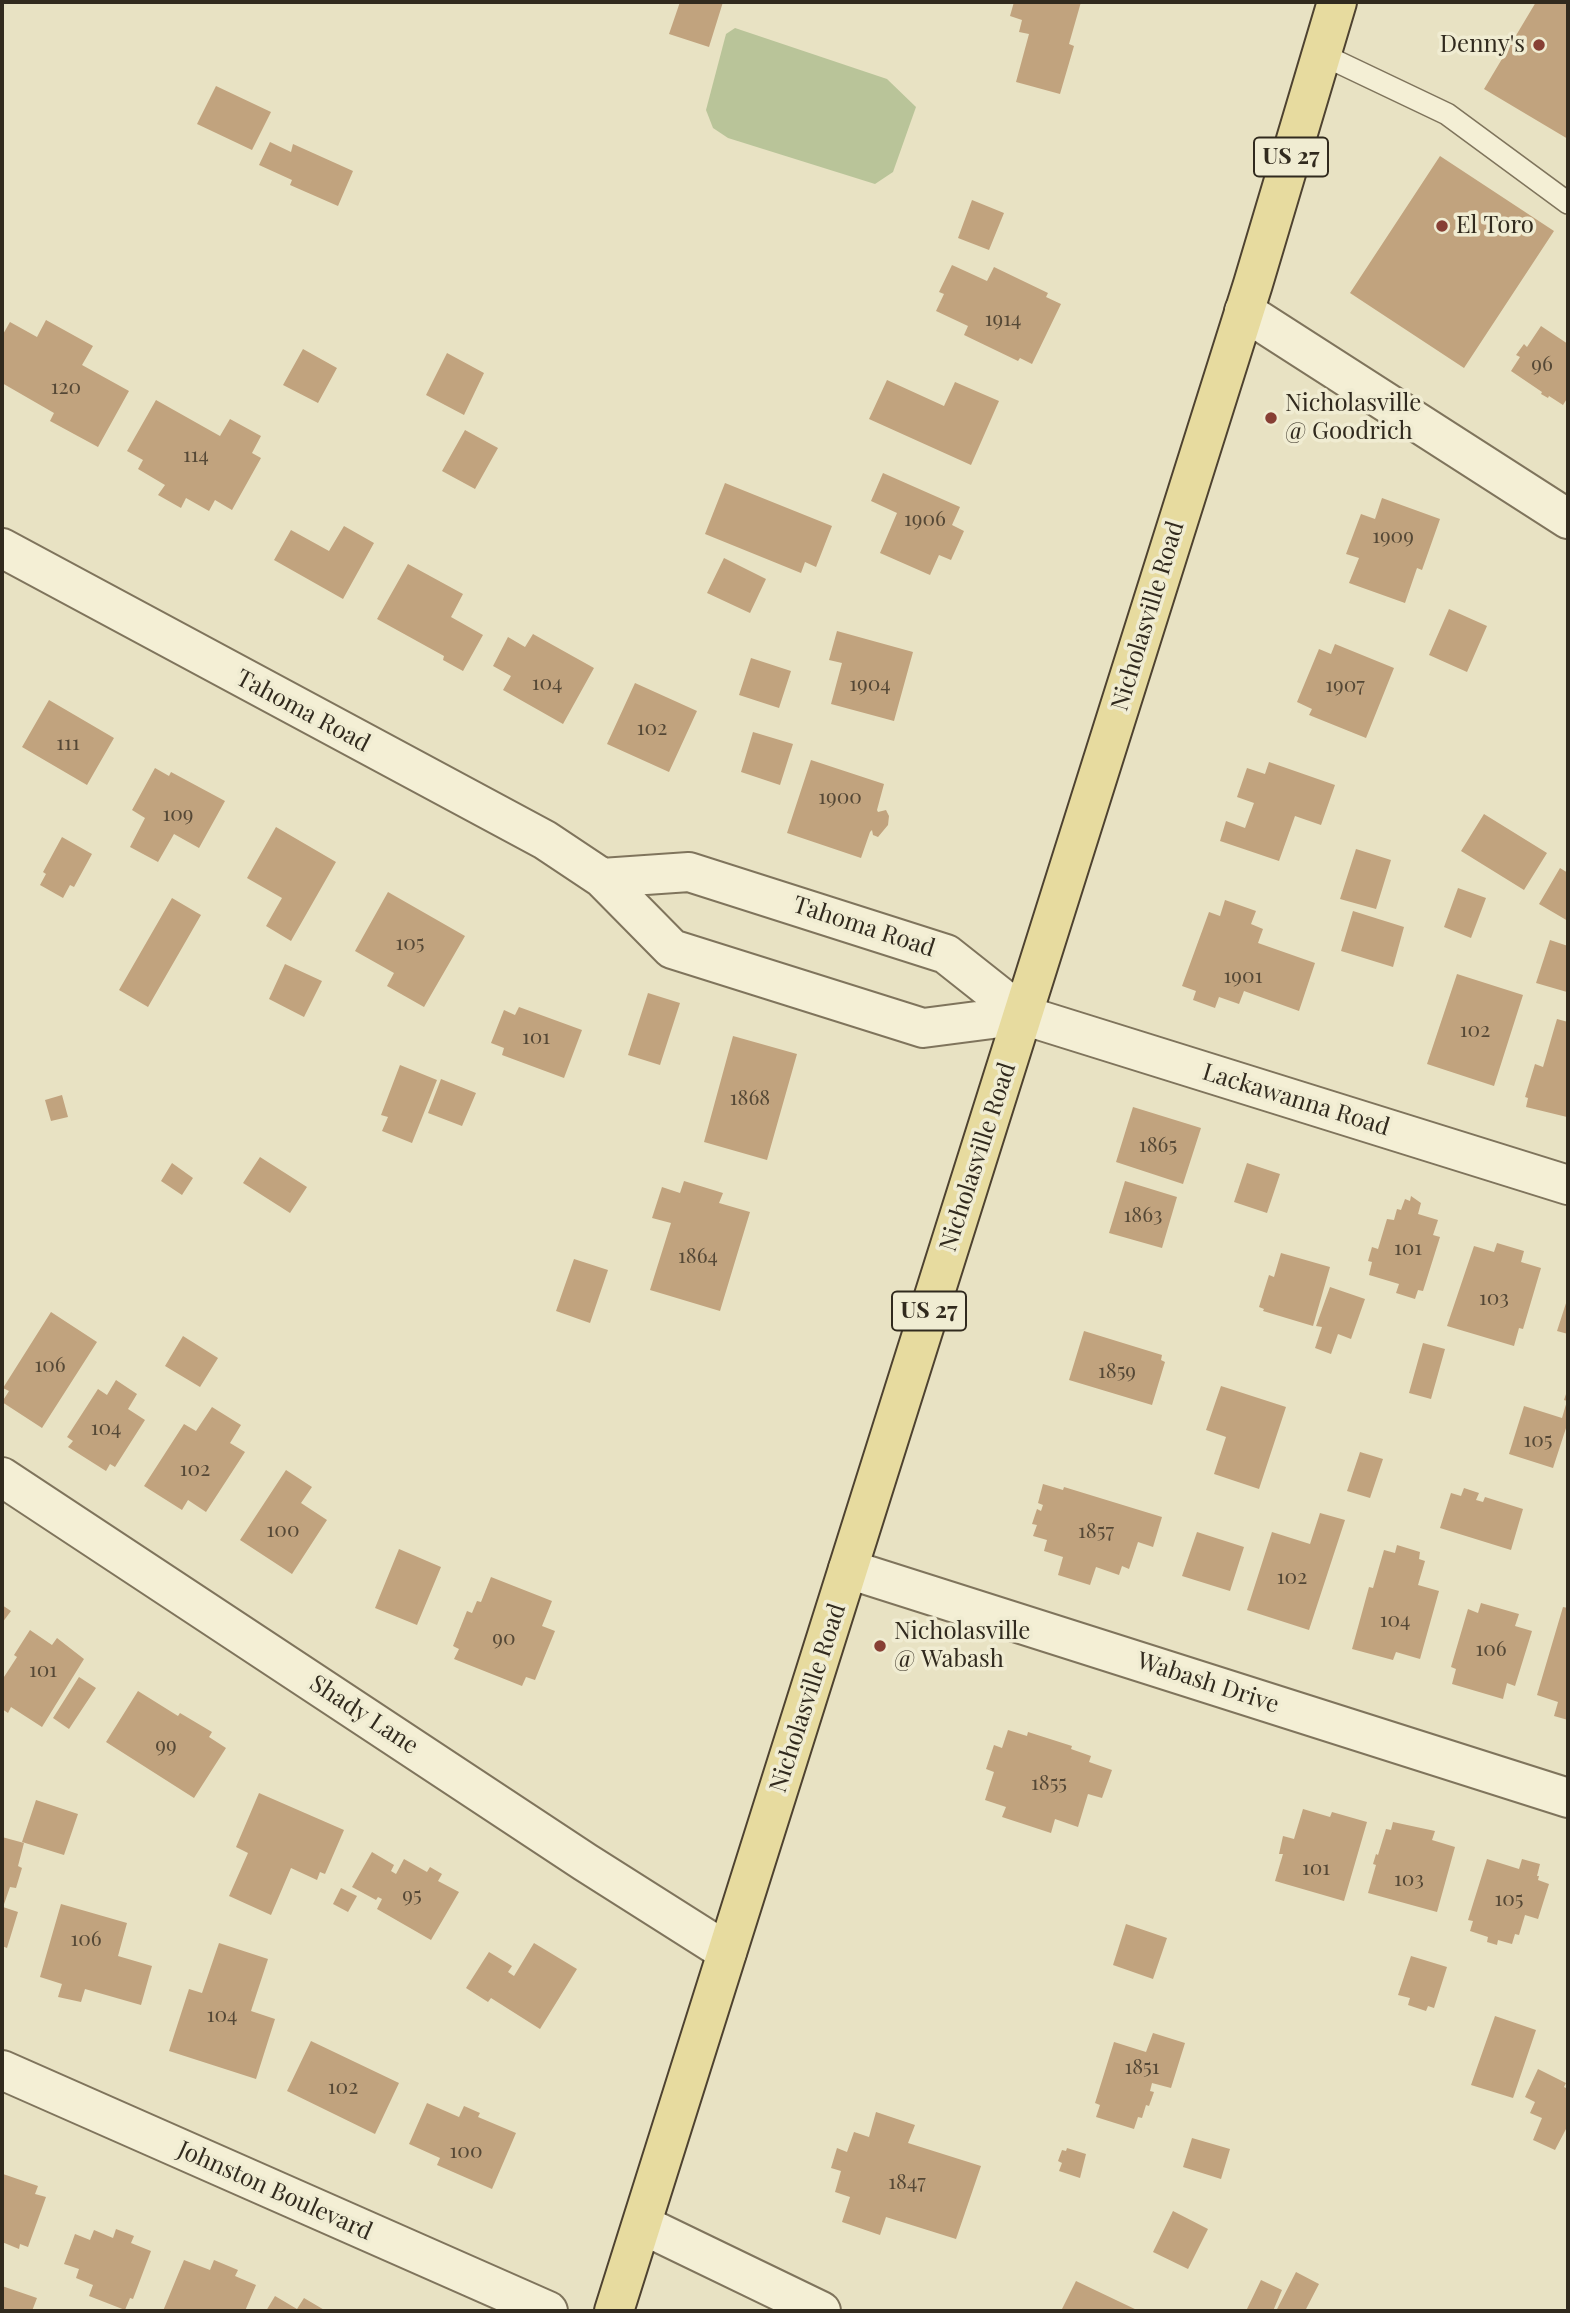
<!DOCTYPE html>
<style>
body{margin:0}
#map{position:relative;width:1570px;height:2313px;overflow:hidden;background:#e8e2c3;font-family:"Playfair Display",serif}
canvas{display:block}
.frame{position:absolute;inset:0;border:4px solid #312a1e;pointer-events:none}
</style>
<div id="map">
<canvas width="1570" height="2313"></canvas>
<div class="frame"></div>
</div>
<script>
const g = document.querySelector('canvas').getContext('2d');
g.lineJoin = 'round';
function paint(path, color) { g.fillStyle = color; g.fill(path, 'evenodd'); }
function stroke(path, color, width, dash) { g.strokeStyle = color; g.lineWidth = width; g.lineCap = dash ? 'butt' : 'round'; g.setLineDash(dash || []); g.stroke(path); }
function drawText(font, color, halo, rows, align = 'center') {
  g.font = font + ' "Playfair Display",serif'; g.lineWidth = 7; g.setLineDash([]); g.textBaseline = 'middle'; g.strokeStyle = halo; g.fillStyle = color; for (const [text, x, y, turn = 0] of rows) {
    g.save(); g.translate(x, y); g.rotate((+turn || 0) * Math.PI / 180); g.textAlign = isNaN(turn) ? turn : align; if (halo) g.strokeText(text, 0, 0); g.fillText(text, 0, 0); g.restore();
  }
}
paint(new Path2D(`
 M735,28L887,79L916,107L893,172L875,184L728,138L713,128L706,110L726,34Z`), '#b9c499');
paint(new Path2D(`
 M680,2H723L709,47L669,34Z
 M1014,2H1081L1069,44L1074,46L1060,94L1016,82L1029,34L1019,32L1022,20L1010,16Z
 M1536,2H1568V139L1484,89Z
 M216,86L271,112L252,150L197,124Z
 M270,142L291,152L293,144L353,171L338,206L290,185L292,180L259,165Z
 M1440,156L1554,231L1464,368L1350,293Z
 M972,200L1004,213L989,250L958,238Z
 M952,265L987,281L994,267L1048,293L1046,297L1061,304L1032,364L1020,358L1018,361L964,335L968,326L936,311L944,294L939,292Z
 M46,320L93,346L82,365L129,391L98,447L50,421L54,413L2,383V336L10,322L37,337Z
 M1541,326L1568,344V397L1563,405L1549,396L1548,398L1541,394L1542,392L1511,371L1520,357L1516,355L1524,344L1527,347Z
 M303,349L337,368L318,403L283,385Z
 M447,353L484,373L464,415L426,395Z
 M887,380L944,406L955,382L999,401L971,465L869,419Z
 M156,400L220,436L230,419L261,436L252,453L261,458L232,510L215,500L209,511L186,498L181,508L158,495L165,485L138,469L143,460L127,451Z
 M465,430L498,448L475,489L442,471Z
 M883,473L960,507L952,525L964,531L951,560L939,555L930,575L880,553L897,513L871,501Z
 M725,483L832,526L816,567L805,562L801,573L705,534Z
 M1382,498L1440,519L1422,570L1417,568L1405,603L1349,583L1359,558L1346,554L1361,514L1375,519Z
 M344,526L374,543L343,599L274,560L291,530L329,551Z
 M724,558L766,579L750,613L707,593Z
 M408,564L463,594L451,617L483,635L463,671L443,660L444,656L377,619Z
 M1449,609L1487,626L1467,672L1429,655Z
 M837,631L913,652L894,721L831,704L842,663L829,660Z
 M533,634L594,668L563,724L503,690L511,676L493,666L508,637L525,647Z
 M1335,644L1394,668L1366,738L1309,715L1312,709L1297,702L1319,649L1331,654Z
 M751,658L791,671L779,708L739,695Z
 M635,683L697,711L669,772L607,744Z
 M49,700L114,738L87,785L22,747Z
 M753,732L793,744L780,785L741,772Z
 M811,760L884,784L877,810L878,812L886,810L889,816L888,825L878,837L873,835L872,830L870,832L861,858L787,833Z
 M1269,762L1335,785L1321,825L1295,816L1279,861L1220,841L1226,821L1245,828L1254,803L1237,797L1247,768L1265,774Z
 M155,768L169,776L171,772L225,801L199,848L174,834L158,862L130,847L145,818L132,810Z
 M1484,814L1547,853L1524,890L1461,851Z
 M276,827L336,862L291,941L266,926L282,898L247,878Z
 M62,837L92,854L74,887L70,885L63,898L40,885L46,874L43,872Z
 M1356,849L1391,860L1376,909L1340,899Z
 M1560,868L1568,873V921L1539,904Z
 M1458,888L1486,898L1471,938L1444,927Z
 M388,892L465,936L424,1007L387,986L394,973L355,951Z
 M172,898L201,915L148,1007L119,990Z
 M1225,900L1256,911L1251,924L1263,929L1258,943L1315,963L1299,1011L1244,991L1239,1004L1219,997L1215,1008L1193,1000L1196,991L1182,986L1209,912L1220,916Z
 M1353,911L1404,927L1393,967L1341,951Z
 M1550,940L1568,946L1567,992L1536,983Z
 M285,964L322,981L304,1017L269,999Z
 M1457,974L1523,995L1494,1086L1427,1064Z
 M648,993L680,1003L660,1065L628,1055Z
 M519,1007L582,1030L564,1078L502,1055L504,1048L491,1043L504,1010L515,1015Z
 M1557,1019L1568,1022L1567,1117L1526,1107L1528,1098L1525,1097L1535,1064L1543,1067Z
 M733,1036L797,1054L767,1160L704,1142Z
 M400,1065L437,1080L412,1143L382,1131L388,1117L381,1115Z
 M441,1079L476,1093L462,1126L428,1113Z
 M62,1095L68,1117L51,1121L45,1100Z
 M1133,1107L1201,1128L1183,1184L1116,1162Z
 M260,1157L307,1187L290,1213L243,1183Z
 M172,1163L193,1178L182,1195L161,1181Z
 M1247,1163L1280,1174L1267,1213L1234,1202Z
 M684,1181L723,1193L719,1203L750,1212L720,1311L650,1290L671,1223L652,1218L662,1187L680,1193Z
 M1125,1181L1177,1197L1162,1248L1109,1233Z
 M1411,1196L1421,1203L1418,1214L1438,1220L1433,1235L1440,1237L1423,1291L1418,1290L1415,1299L1396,1293L1399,1284L1369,1275L1372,1262L1368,1261L1372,1247L1378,1249L1387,1219L1394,1220L1397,1209L1401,1210L1405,1199L1410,1201Z
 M1497,1243L1524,1251L1521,1262L1541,1268L1523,1329L1519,1328L1514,1346L1447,1326L1474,1246L1494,1252Z
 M1281,1253L1330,1267L1313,1326L1263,1311L1264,1309L1259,1307L1269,1275L1274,1277Z
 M574,1259L608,1270L590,1323L556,1311Z
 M1330,1287L1365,1299L1351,1339L1338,1334L1331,1354L1315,1348L1322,1327L1316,1326Z
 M1568,1297V1334L1557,1331Z
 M51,1312L97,1342L42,1428L2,1402L9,1391L3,1388Z
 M1084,1331L1162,1355L1161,1360L1165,1362L1152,1405L1069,1380Z
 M183,1336L218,1358L200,1387L165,1366Z
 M1423,1343L1445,1349L1431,1399L1409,1393Z
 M116,1380L137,1394L128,1409L145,1420L115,1467L110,1464L106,1471L68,1447L73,1441L67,1437L98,1389L107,1395Z
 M1221,1386L1286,1407L1259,1489L1214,1474L1226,1437L1206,1430Z
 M1568,1388V1425H1567L1553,1468L1509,1454L1524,1406L1562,1418L1567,1401L1564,1400Z
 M212,1407L241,1425L230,1443L245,1452L206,1512L188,1500L182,1510L144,1486L184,1424L196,1431Z
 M1360,1452L1383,1459L1370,1498L1347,1491Z
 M286,1470L312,1487L301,1503L327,1520L292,1574L240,1540Z
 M1043,1484L1063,1490L1064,1487L1162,1517L1153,1547L1138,1542L1129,1569L1122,1566L1119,1575L1096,1567L1090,1585L1058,1575L1063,1557L1044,1551L1047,1540L1033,1536L1037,1525L1032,1524L1037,1509L1041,1511L1043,1505L1038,1503Z
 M1464,1488L1479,1493L1476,1500L1483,1502L1485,1497L1523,1509L1511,1550L1440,1528L1451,1493L1461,1496Z
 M1320,1513L1345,1520L1309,1630L1247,1610L1272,1532L1310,1544Z
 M1197,1532L1244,1547L1230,1591L1182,1576Z
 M1397,1545L1420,1552L1419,1559L1425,1561L1418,1585L1439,1591L1420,1659L1396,1652L1393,1660L1352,1649L1369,1587L1373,1588L1384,1550L1395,1553Z
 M399,1549L441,1567L417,1625L375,1608Z
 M491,1577L552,1601L542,1626L555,1631L535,1680L526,1677L522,1686L454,1659L459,1649L453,1646L467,1611L472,1613L477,1601L481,1602Z
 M1481,1603L1519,1614L1515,1626L1532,1631L1515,1686L1507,1683L1503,1699L1452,1684L1456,1669L1451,1667L1468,1609L1478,1613Z
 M2,1605L11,1611L2,1623Z
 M1563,1607L1568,1608V1720L1554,1716L1558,1702L1537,1695Z
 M30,1630L52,1645L57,1638L84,1659L42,1727L11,1707L8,1713L2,1709V1680L17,1657L14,1655Z
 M79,1677L96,1688L69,1729L53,1718Z
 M138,1691L178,1716L180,1713L212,1732L209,1737L226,1748L194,1798L106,1742Z
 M1008,1730L1027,1736L1028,1732L1072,1746L1071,1749L1091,1756L1089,1762L1112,1770L1102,1798L1088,1794L1078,1827L1055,1819L1051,1833L1002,1817L1006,1807L985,1800L994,1772L986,1769L994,1745L1002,1748Z
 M259,1793L344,1830L325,1874L320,1872L317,1880L291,1868L271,1915L229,1896L248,1853L236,1847Z
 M36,1800L78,1814L64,1855L22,1842Z
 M1303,1809L1330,1817L1332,1812L1367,1822L1344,1901L1275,1881L1283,1854H1279L1283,1836L1294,1839Z
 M1393,1822L1435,1831L1432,1840L1455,1847L1437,1912L1368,1893L1376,1865L1373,1864L1376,1854L1378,1855L1386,1829L1391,1830Z
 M2,1837L24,1843L18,1866L22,1868L16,1888L10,1887L3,1907L18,1912L7,1948L2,1946Z
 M372,1852L394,1865L391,1871L396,1874L404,1859L427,1872L430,1867L442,1874L438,1881L459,1892L431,1940L377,1909L382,1899L378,1897L376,1900L352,1887Z
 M1487,1859L1519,1869L1522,1859L1540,1864L1537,1876H1539L1538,1880L1549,1884L1538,1919L1525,1915L1519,1935L1515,1934L1512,1944L1498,1940L1497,1945L1487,1942L1488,1937L1470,1931L1473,1921L1468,1920Z
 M341,1888L357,1896L348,1912L333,1904Z
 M61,1904L127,1923L118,1956L152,1966L141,2005L85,1989L81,2002L58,1997L62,1984L40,1977Z
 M1126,1924L1167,1938L1153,1979L1113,1965Z
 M219,1943L268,1959L251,2011L275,2019L256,2079L169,2051L189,1989L202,1993Z
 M534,1943L577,1969L540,2029L491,1998L488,2002L466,1988L489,1952L512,1966L508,1972L514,1976Z
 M1411,1956L1447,1967L1434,2008L1428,2006L1426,2011L1408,2005L1410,1998L1398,1995Z
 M1495,2016L1536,2030L1513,2098L1471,2085Z
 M1153,2033L1185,2043L1171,2088L1152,2083L1150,2091L1154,2092L1149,2106L1146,2105L1142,2118L1138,2117L1134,2129L1096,2117L1100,2105L1095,2103L1114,2042L1146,2052Z
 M311,2041L399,2083L375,2134L287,2091Z
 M1538,2069L1566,2083L1564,2087L1568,2089V2130L1566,2129L1555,2150L1533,2140L1542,2118L1530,2113L1535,2102L1525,2097Z
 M427,2103L459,2117L464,2106L480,2113L478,2117L516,2133L492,2189L437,2165L440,2158L409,2144Z
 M876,2112L915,2125L908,2143L981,2166L956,2239L886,2217L880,2235L842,2222L850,2197L835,2192L841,2171L831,2168L837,2148L847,2152L854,2132L869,2137Z
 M1192,2138L1230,2149L1221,2179L1183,2167Z
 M1067,2148L1086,2154L1080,2178L1059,2171L1062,2163L1058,2161L1062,2150L1066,2151Z
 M3,2174L38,2186L35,2194L46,2197L28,2247L20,2244L19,2249L2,2242Z
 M1173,2211L1208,2229L1188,2269L1153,2252Z
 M116,2229L134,2236L131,2243L151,2251L133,2299L130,2298L125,2310L89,2296L93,2285L76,2278L79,2269L64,2264L75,2234L90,2240L94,2230L113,2238Z
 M184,2260L210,2270L214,2260L238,2270L235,2276L256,2285L245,2311H163Z
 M1296,2272L1319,2284L1305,2311H1276Z
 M1261,2280L1282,2290L1273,2311H1246Z
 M1076,2281L1139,2311H1061Z
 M2,2286L37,2298L32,2311H2Z
 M275,2296L297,2309L304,2298L326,2311H266Z`), '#c1a37e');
const lane = new Path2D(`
 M1321,54L1447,114L1568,203`);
const street = new Path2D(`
 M1244,311L1568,519
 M2,548L545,840L602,878L672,949L923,1028L1023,1015
 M602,878L689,872L946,954L1023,1015L1568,1185
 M2,1477L585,1862L727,1952
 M848,1569L1568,1798
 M2,2070L548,2311
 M643,2225L821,2311`);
const primary = new Path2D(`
 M614,2311L1253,284L1337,2`);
stroke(lane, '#7f745c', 24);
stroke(street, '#7f745c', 42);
stroke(primary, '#4e4230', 42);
stroke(lane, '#f4efd5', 21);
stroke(street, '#f4efd5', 38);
stroke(primary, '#e7db9f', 38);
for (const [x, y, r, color] of [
 [1539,45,7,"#873f34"],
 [1442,226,7,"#873f34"],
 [1271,418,7,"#873f34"],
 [880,1646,7,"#873f34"]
]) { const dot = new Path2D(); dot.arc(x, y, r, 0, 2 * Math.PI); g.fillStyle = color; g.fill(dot); stroke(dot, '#f0ecd2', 2.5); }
drawText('21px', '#554836', null, [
 ["1914",1003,319],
 ["96",1542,364],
 ["120",66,387],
 ["114",196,455],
 ["1906",925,519],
 ["1909",1393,536],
 ["104",547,683],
 ["1904",870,684],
 ["1907",1345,685],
 ["102",652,728],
 ["111",68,743],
 ["1900",840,797],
 ["109",178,814],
 ["105",410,943],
 ["1901",1243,976],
 ["102",1475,1030],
 ["101",536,1037],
 ["1868",750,1098],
 ["1865",1158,1145],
 ["1863",1143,1215],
 ["101",1408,1248],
 ["1864",698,1256],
 ["103",1494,1298],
 ["106",50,1365],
 ["1859",1117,1371],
 ["104",106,1428],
 ["105",1538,1440],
 ["102",195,1469],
 ["100",283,1530],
 ["1857",1096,1531],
 ["102",1292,1577],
 ["104",1395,1620],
 ["90",504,1638],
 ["106",1491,1649],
 ["101",43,1670],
 ["99",166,1745],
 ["1855",1049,1783],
 ["101",1316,1868],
 ["103",1409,1879],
 ["95",412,1895],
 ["105",1509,1899],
 ["106",86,1939],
 ["104",222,2015],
 ["1851",1142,2067],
 ["102",343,2087],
 ["100",466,2151],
 ["1847",907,2182]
]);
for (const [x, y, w] of [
 [1291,157,74],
 [929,1311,74]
]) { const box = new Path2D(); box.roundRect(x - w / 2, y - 19.5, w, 39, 5); g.fillStyle = '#f0ecd2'; g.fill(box); stroke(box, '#312a1e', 2); }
drawText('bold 23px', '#312a1e', null, [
 ["US 27",1291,157],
 ["US 27",929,1311]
]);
drawText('24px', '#312a1e', '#f0ecd2', [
 ["Denny's",1525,45,"right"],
 ["El Toro",1456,226],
 ["Nicholasville",1285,404],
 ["@ Goodrich",1285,432],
 ["Nicholasville",894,1632],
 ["@ Wabash",894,1660]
], 'left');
drawText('24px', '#312a1e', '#f0ecd2', [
 ["Nicholasville Road",1148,616,-73],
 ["Tahoma Road",303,711,28],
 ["Tahoma Road",864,927,18],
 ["Lackawanna Road",1296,1100,17],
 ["Nicholasville Road",978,1157,-72],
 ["Wabash Drive",1208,1683,18],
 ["Nicholasville Road",808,1698,-72],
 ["Shady Lane",364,1715,33],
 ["Johnston Boulevard",275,2191,24]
]);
</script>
